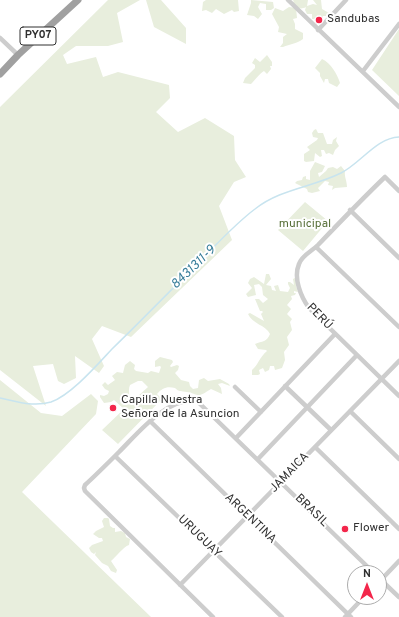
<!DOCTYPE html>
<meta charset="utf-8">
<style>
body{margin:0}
#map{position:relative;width:399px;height:617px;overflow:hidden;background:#fff;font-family:Overpass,sans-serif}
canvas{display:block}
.north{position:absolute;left:347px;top:565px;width:40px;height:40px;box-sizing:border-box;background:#fff;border:1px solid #acacac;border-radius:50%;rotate:0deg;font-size:11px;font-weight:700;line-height:16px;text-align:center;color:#303030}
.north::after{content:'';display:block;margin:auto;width:14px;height:18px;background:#f3264b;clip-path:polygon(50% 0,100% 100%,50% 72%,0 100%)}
</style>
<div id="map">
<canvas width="399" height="617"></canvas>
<div class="north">N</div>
</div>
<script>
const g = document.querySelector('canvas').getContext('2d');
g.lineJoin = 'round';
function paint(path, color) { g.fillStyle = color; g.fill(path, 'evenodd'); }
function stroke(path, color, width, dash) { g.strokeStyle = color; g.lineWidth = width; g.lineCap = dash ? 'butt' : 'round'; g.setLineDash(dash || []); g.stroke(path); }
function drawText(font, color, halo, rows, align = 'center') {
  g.font = font + ' Overpass,sans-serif'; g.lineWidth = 4; g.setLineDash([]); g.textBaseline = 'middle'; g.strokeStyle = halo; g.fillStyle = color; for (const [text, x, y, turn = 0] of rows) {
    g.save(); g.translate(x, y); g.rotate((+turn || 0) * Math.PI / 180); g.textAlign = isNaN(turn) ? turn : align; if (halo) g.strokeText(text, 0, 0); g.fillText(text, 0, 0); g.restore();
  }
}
paint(new Path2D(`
 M108,0H140L117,13L123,42L108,46H76L63,55L67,64L96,57L103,77L118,72L169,85L170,98L156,112L178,132L205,118L234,136L235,160L246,177L234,182L219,206L232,240L131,337L102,326L92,339L104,366L99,373L75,356L76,378L64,384L58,381L53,364L33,366L46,406L0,370V107Z
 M146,0H161L186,28V44L154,27Z
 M206,0H238L239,11L234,12L232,10L224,14L216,9L212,13L206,10L202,11L203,2Z
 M251,0L273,2L274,8L271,10H266V4L260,3L258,7L262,14L258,19L254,16L247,15L251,3Z
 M292,0H308L307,6L313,4L317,5L313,0H321L322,9L329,13L328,16H323L322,19H312V14H307L305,10L306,7C300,10 298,8 292,3L294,1Z
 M289,7L296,8L297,18L293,19L295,24V29L303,33V39C296,44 290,44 283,47H280L283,43V37L287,34L278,32L279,27L272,14L275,8L283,11Z
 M399,29V96L372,70Z
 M267,55L272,62V66H270L271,69L267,74L264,71C259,74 255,80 251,84L243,83L245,78L255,68V65L252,63L255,58L260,62Z
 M322,59C331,63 337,74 340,83L337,87L329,83L328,79H325L324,83L320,76V73L315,68Z
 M316,129L318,133H323L327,144H332L333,140L337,137L336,141L339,146L335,150L333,155L329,153L326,154L324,150H321L322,156L320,157L315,153L314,161L306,162L304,161V154L310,150L307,147L317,140L318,138L313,137L312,133L314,130Z
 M315,162L325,166L322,172L318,173L319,177L326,171L328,168L333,167L337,169L341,166L345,171C344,176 347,181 347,187L335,188L332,190L333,186L328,185L329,182L325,181L318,188L320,191L312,193L308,192L307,189L295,183L297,181L302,180L303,177L306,176V179L310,180V171Z
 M305,202L328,221L303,251L278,230Z
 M266,274H269L271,279L266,285L271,286L272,290L276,291L274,286L278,285L280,291L288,292L290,288L288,284V282H290L294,285L293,279L295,278H297L296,286L298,292L294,291V293H296L295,295L291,296L292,299L287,305L291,309L287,314L292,319L290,322L292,330L287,337L289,345L284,352L285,360L282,368L275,370L274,366H270L269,370L265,372L263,368L259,370L260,374L258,375H252V370C258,365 259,358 267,351L266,350L258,349L255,344C262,341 267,342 270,334C266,325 252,324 248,314L250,313L264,321L261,314L263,312L262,311H260L255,299H259L263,303L268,299L263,295L262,287L259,284L254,285L256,295L248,297L246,294L252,288L248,283L250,279L254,277L264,284Z
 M160,357L172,360L173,362L170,366L171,367L177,365L179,366L178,370L175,373L181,380L189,382L190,386L193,389L198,388L199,380L204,378L208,381L220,379L229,384L230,386L222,383L218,384L221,388L222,394L211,389C197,398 200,395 187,392C181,391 179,392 175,388C167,386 162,388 157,394L162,399L118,444L102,430L124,409L114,400L111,402L104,403L100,397V395L104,396L108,394L109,391L105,389L102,385L105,382L108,385L115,380L112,376L117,372L123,373L125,365L130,361L135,365L134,369L136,371L148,373L151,371L159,373L161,367L160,366L155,367V361ZM138,381H142L148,387L128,405C132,399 127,392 130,385Z
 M0,380L41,413L62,416L91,394L98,401L96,414L22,492L151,617H0Z
 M104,518H108L109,519L110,526L113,528H115V532L121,531L125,533L126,537L130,539L129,545C123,547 116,557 111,561L117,570L116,573L111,571L108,566L102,563L95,555L96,552L94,554L91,552L89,548L92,545L103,541L102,538H99L93,534L96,531L104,527L102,521Z`), '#e8eedd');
stroke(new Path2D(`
 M0,398C16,402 35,407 51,402C71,395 97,365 112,349C142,320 171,290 200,261C218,243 235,224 255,209C280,189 313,187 341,173C361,163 376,138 399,137`), '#c8e4ef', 1.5);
stroke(new Path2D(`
 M288,0L399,107
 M318,30L346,0
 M0,38L18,55
 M363,71L399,24
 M399,191L385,177C362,199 340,222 318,245C311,252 302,255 299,264C293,278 301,297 309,308L399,396
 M350,210L399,258
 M316,247L399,327
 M285,386L331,430
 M235,387L261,412
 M350,411L399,459
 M150,421L351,617
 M236,438L335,334
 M315,447L399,529
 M115,456L282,617
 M258,459L357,355
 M380,579L399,597
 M379,582L399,561
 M180,585L399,361
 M213,617L85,491L84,488L85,485C97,474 108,463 119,452C140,431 164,400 196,400L374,573
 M345,617L364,597`), '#cdcdcd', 4.5);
stroke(new Path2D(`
 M0,74L18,55L78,0`), '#a0a0a0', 7);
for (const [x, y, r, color] of [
 [319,20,4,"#f3264b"],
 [113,408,4,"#f3264b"],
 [345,529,4,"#f3264b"]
]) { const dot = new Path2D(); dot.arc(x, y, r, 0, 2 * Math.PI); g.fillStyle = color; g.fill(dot); stroke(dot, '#fff', 1.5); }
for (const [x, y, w] of [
 [38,36,36]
]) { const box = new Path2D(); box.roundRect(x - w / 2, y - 9, w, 18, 3); g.fillStyle = '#fff'; g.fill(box); stroke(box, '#303030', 1); }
drawText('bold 11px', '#303030', null, [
 ["PY07",38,36]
]);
drawText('12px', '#303030', '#fff', [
 ["Sandubas",327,20],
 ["Capilla Nuestra",121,401],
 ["Señora de la Asuncion",121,415],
 ["Flower",353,529]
], 'left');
drawText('12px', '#587039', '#fff', [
 ["municipal",305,225]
]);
drawText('12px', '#303030', '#fff', [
 ["PERÚ",319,317,46],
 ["JAMAICA",290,473,-46],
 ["BRASIL",311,511,44],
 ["ARGENTINA",250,519,44],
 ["URUGUAY",199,537,44]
]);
drawText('italic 13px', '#377d99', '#fff', [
 ["8431311-9",194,268,-44]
]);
</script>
